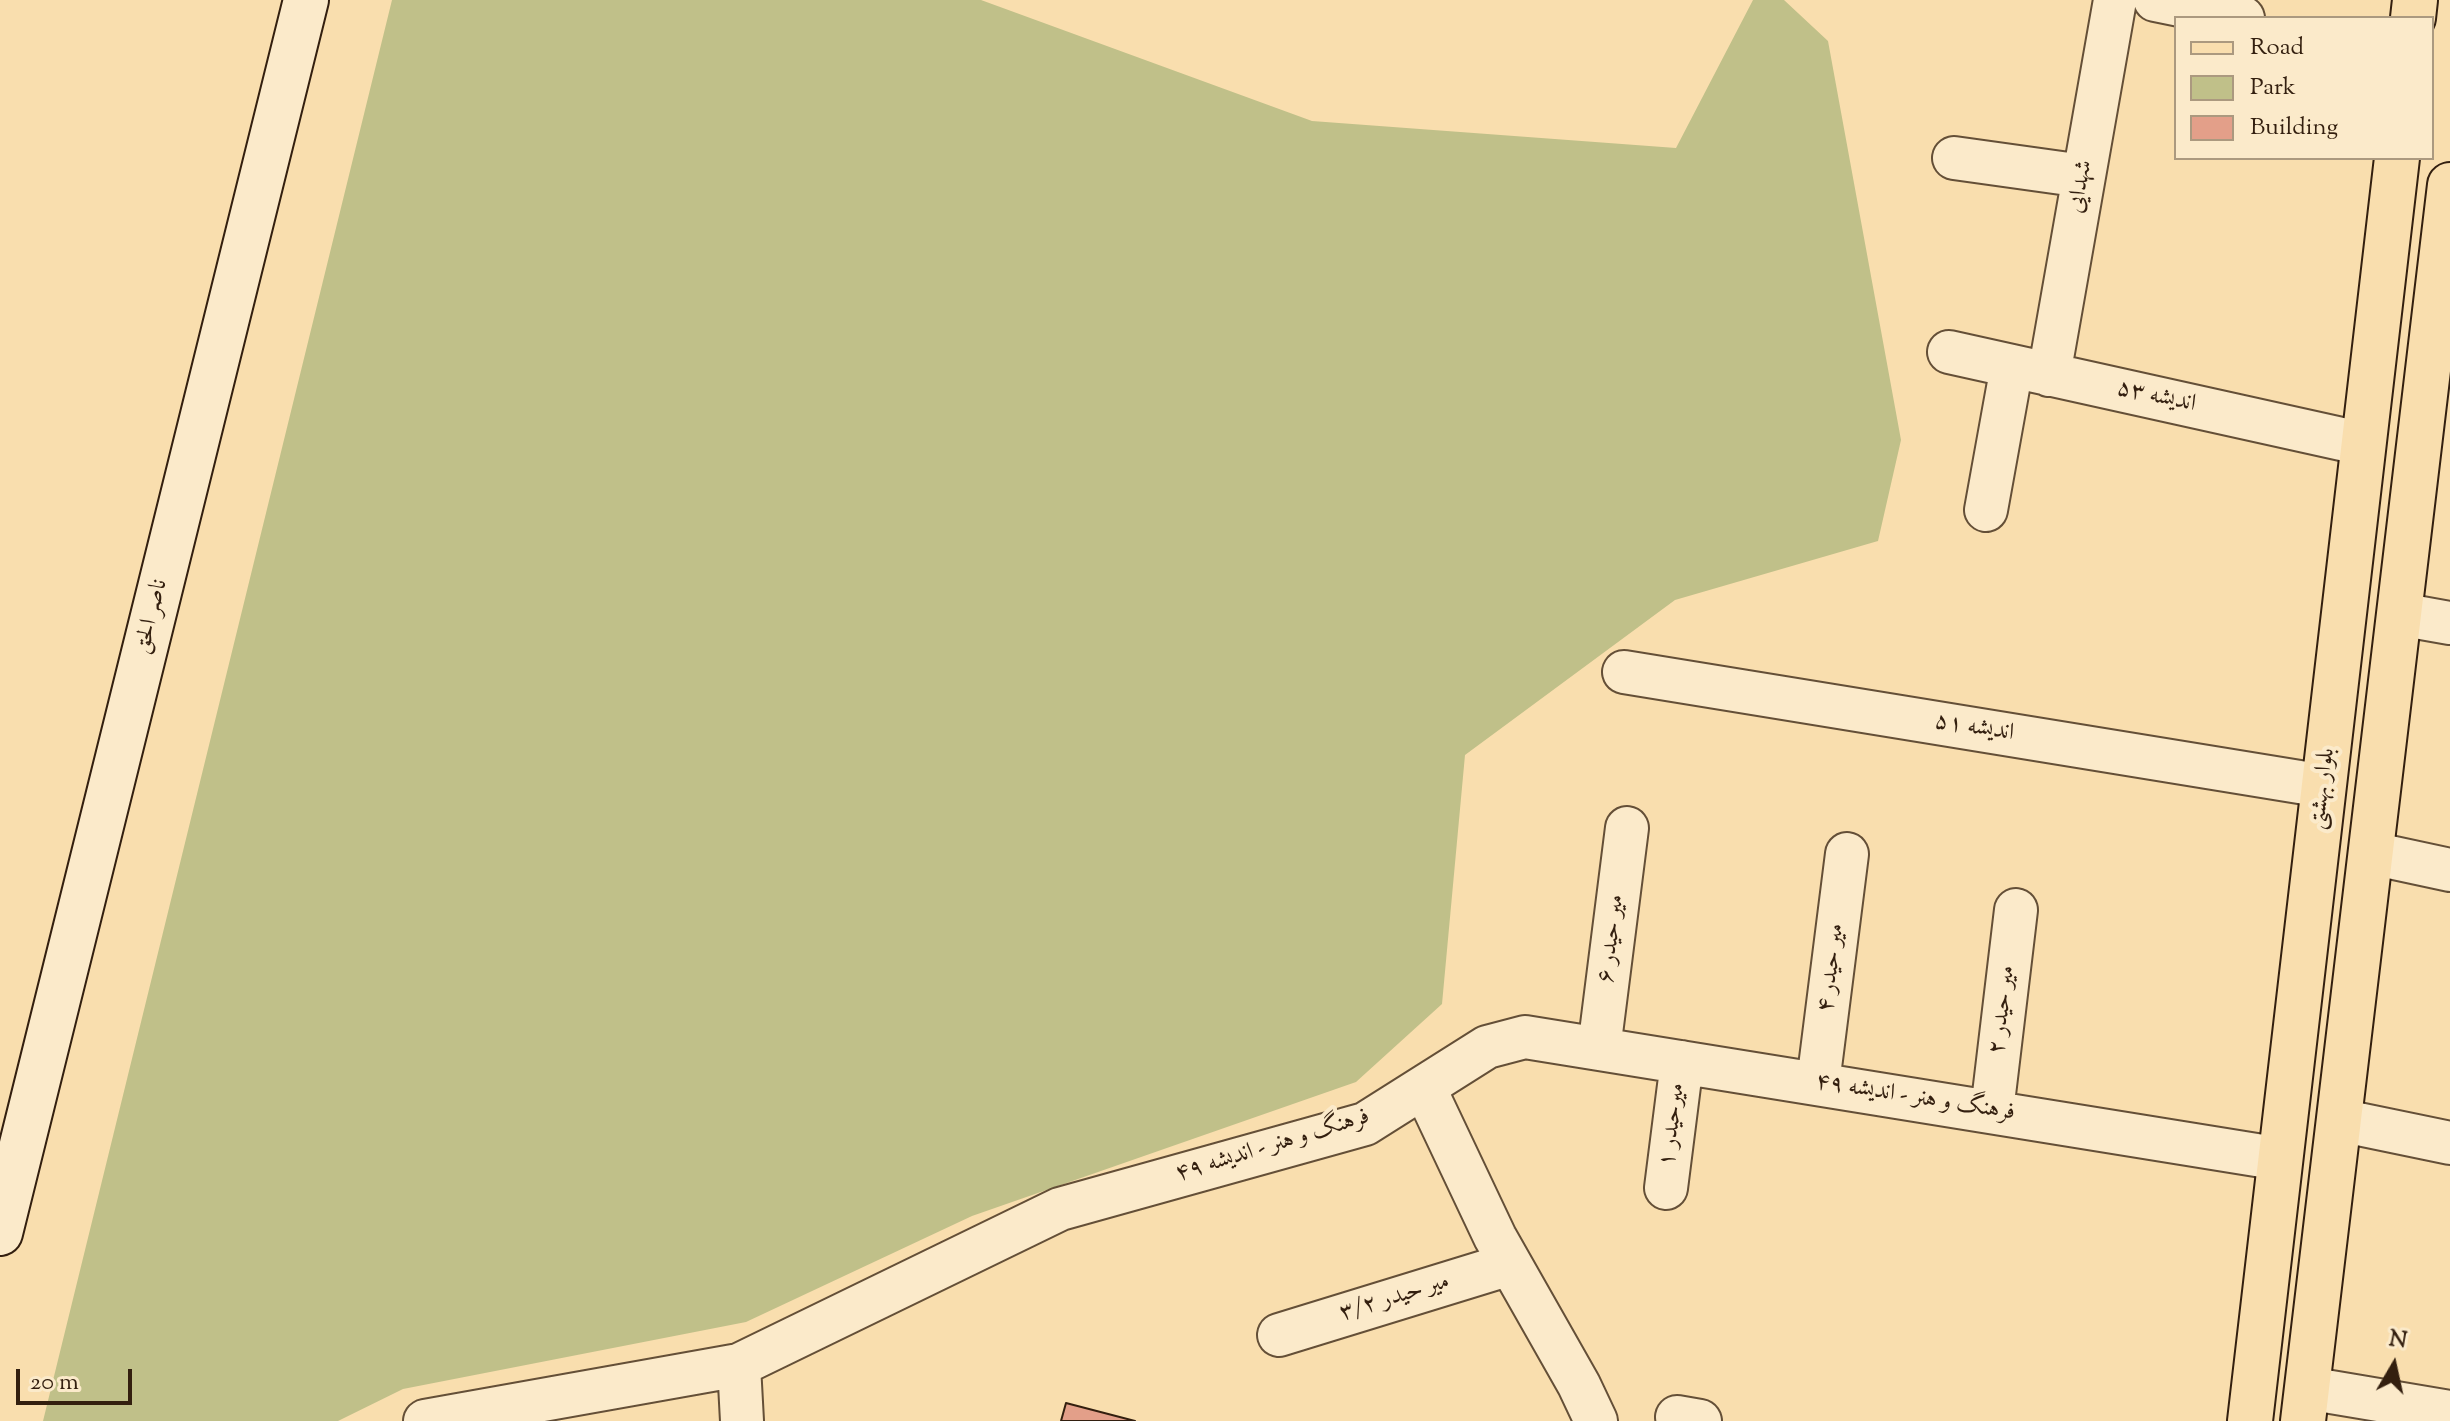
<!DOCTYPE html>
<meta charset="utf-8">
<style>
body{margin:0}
#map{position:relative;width:2450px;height:1421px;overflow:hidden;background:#f9deae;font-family:"Sorts Mill Goudy",serif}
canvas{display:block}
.legend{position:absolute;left:2174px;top:16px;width:260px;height:144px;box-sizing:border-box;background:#fbeaca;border:2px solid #ab997f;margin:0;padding:10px 14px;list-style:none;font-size:24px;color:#331f0f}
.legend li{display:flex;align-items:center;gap:16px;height:40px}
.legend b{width:40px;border:2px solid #ab997f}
.north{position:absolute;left:2354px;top:1325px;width:80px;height:80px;-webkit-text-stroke:6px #fbeaca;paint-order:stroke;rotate:9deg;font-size:22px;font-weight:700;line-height:32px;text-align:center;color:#331f0f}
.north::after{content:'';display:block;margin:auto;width:28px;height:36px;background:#331f0f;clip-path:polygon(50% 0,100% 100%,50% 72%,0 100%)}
.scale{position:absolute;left:16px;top:1369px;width:116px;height:36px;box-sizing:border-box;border:4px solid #331f0f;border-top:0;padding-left:10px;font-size:24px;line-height:28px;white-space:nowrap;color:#331f0f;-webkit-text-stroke:6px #fbeaca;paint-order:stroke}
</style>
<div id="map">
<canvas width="2450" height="1421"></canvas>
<ul class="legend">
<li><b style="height:10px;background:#f9deae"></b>Road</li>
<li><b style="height:22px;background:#c0c089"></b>Park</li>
<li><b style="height:22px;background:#e39f89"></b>Building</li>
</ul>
<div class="north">N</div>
<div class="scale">20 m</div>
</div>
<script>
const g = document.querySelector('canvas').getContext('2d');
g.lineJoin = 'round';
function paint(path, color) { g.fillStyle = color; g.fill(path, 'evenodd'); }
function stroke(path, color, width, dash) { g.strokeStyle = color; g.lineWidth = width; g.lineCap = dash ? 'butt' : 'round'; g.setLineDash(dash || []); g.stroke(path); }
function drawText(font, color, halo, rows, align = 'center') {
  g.font = font + ' "Sorts Mill Goudy",Amiri,serif'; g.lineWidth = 8; g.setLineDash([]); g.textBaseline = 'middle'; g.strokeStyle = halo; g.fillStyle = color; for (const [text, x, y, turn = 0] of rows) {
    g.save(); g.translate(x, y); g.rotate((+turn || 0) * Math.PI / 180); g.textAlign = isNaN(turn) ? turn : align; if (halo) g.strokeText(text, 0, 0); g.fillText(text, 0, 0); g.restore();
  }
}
paint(new Path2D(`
 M392,0H981L1312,121L1676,148L1753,0H1784L1828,41L1901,440L1878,541L1675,600L1465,755L1442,1004L1356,1082L972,1216L746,1322L403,1389L338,1421H43Z`), '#c0c089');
const building = new Path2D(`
 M1066,1403L1135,1421H1061Z`);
paint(building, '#e39f89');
stroke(building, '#331f0f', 2);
const street = new Path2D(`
 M2155,0L2243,18
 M1954,158L2083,176
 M1949,352L2364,444
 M2049,375L2115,0
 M1986,510L2012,366
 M2399,614L2450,623
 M1624,672L2324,786
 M2371,853L2450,870
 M1599,1049L1627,828
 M1818,1083L1847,854
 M1424,1087L1495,1237L1579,1385L1596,1421
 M1992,1111L2016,910
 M2339,1120L2450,1143
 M1666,1188L1682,1062
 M1279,1335L1510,1264
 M739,1365L742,1421
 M2307,1388L2450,1412
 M1677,1417L1700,1421
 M425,1421L739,1365L1060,1209L1365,1124L1487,1047L1525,1037L2281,1159`);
const secondary = new Path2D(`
 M0,1233L306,0`);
const primary = new Path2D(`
 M2413,18L2415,0
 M2250,1421L2397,158
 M2303,1421L2450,185`);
stroke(street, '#644f37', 46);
stroke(secondary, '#331f0f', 48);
stroke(primary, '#331f0f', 48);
stroke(street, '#fbeaca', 42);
stroke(secondary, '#fbeaca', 44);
stroke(primary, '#f9deae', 44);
drawText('24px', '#331f0f', '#fbeaca', [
 ["شهدایی",2082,187,-80],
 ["اندیشه ۵۳",2156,398,12],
 ["ناصر الحق",153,617,-76],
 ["اندیشه ۵۱",1974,729,9],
 ["بلوار بهشتی",2324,789,-83],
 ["میر حیدر ۶",1613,939,-83],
 ["میر حیدر ۴",1833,968,-83],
 ["میر حیدر ۲",2004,1010,-83],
 ["فرهنگ و هنر - اندیشه ۴۹",1915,1099,9],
 ["میرحیدر ۱",1674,1125,-83],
 ["فرهنگ و هنر - اندیشه ۴۹",1273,1147,-17],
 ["میر حیدر ۳/۲",1395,1299,-17]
]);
</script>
